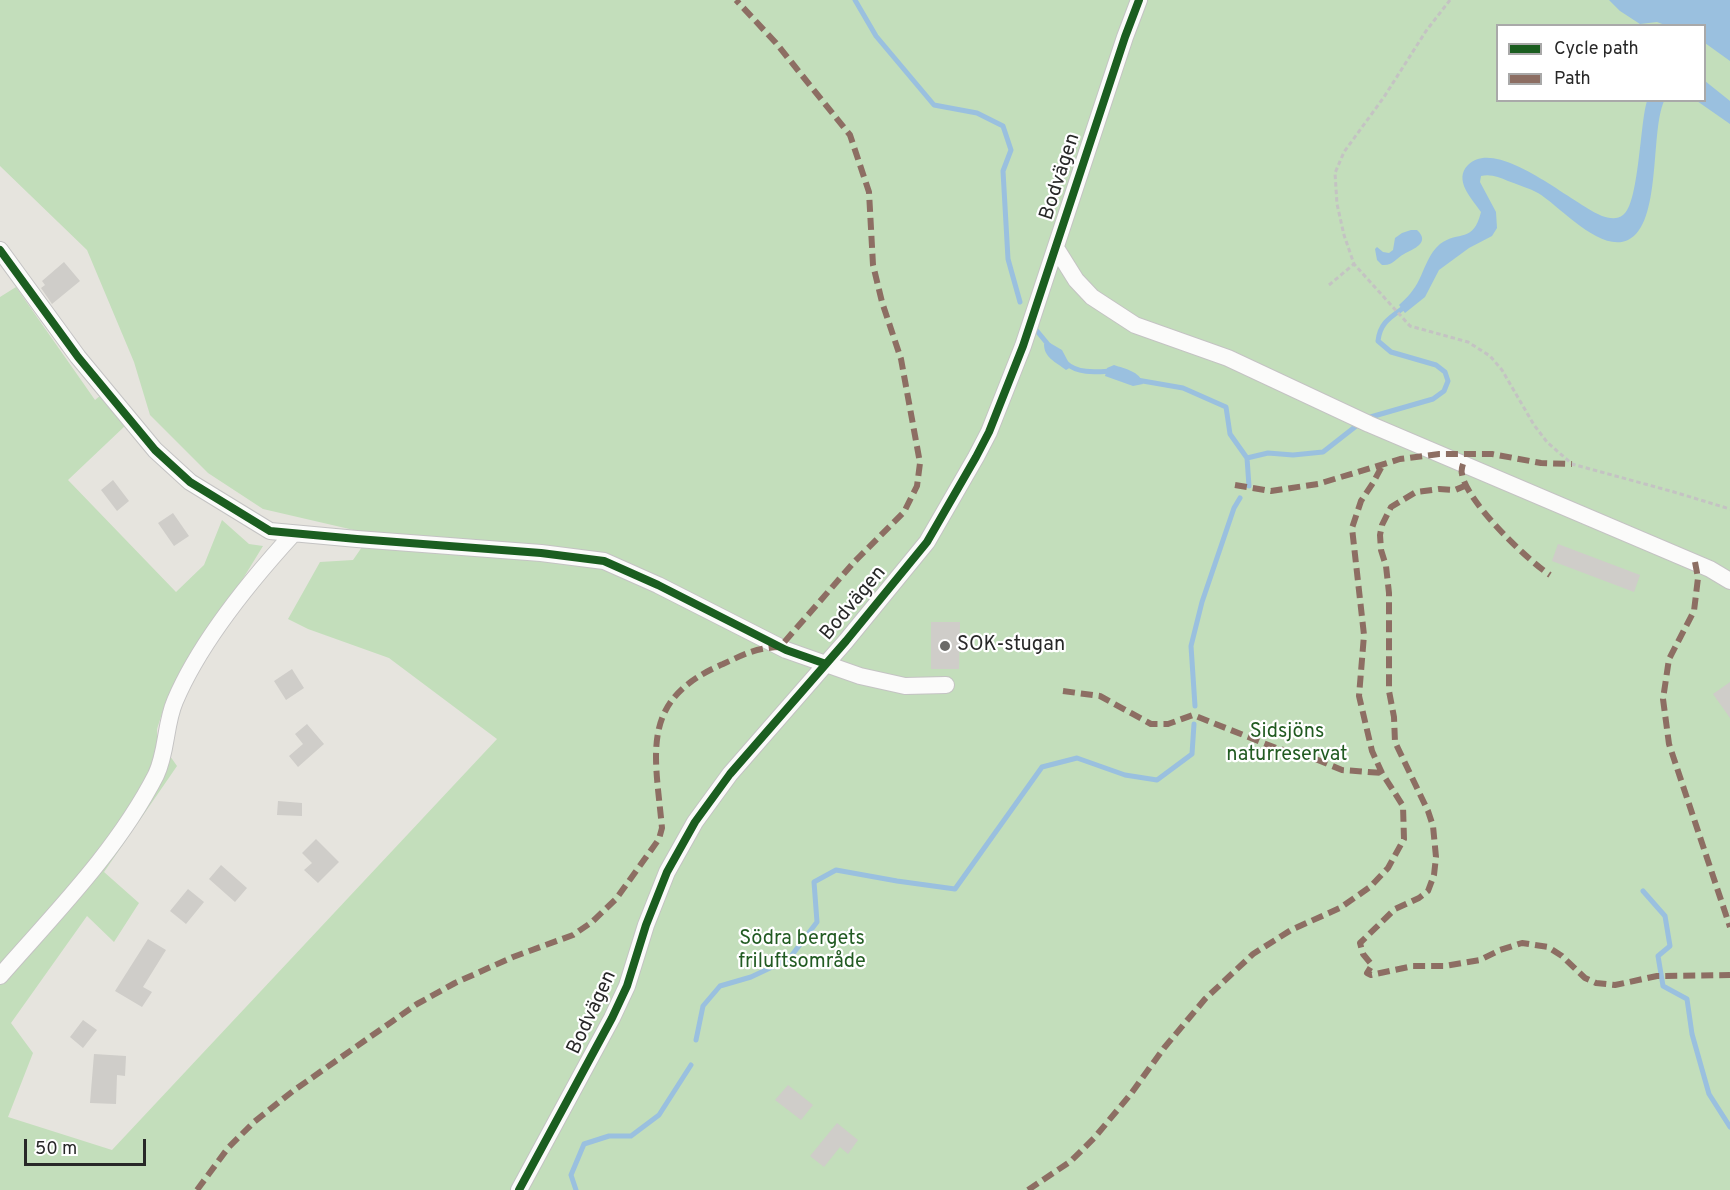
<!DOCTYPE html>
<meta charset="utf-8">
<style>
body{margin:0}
#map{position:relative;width:1730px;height:1190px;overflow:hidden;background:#e6e4de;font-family:Overpass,sans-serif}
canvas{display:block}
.legend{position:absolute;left:1496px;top:24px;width:210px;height:78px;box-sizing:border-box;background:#fff;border:2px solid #a9a9a9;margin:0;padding:8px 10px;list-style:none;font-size:18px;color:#282828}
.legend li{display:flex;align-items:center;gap:12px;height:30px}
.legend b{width:30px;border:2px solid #a9a9a9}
.scale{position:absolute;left:24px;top:1139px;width:122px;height:27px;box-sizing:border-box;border:3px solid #282828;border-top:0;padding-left:8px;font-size:18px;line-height:21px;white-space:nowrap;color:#282828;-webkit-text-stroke:4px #fff;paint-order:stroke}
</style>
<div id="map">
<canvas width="1730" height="1190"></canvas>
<ul class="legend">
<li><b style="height:8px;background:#1b5e20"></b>Cycle path</li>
<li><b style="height:8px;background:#8d6e63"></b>Path</li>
</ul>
<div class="scale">50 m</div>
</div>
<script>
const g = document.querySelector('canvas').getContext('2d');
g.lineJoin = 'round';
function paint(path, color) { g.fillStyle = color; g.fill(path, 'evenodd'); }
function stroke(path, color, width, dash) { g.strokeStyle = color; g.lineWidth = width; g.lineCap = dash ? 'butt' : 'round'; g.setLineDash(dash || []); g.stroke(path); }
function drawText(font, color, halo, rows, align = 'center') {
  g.font = font + ' Overpass,sans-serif'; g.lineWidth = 4.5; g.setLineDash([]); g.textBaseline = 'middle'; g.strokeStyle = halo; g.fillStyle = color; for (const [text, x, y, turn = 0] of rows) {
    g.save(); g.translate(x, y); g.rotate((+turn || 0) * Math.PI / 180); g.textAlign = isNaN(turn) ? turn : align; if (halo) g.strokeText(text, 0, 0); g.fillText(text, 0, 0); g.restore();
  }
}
paint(new Path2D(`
 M0,0H1730V1190H0V297L16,287L95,400L101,395L126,425L68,480L176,592L204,565L222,520L249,544L263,546L236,590L194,649L167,698L157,729V752L170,756L177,766L104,872L139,903L114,942L87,916L11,1023L33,1053L8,1117L112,1150L497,739L389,658L308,629L288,619L320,562L353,560L371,534L263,509L208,473L150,415L134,362L87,250L0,166ZM1498,26H1704V100H1498Z`), '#c3debb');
paint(new Path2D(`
 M1609,0H1730V61L1705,43L1704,26L1665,25L1657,22L1640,24L1620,11Z
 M1705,81L1730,101V124L1697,101L1704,100Z
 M1647,101H1664C1650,133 1662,224 1628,240C1600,253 1561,207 1538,193C1529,188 1518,185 1508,181C1499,177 1491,174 1481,176L1480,182L1496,212L1497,228L1492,236L1469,248L1439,270L1425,297L1405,313L1399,305C1407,298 1414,290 1419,280C1425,268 1429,253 1440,244C1459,230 1473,244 1481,212C1472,199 1453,180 1468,165C1497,136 1572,204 1602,216C1608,218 1617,220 1623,215C1639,205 1640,122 1647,101Z
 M1411,230H1417C1431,243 1413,249 1404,254C1395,259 1393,266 1382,265L1377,260L1375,249L1377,247L1383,252L1389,253L1393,250L1395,238L1402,233Z
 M1050,343L1062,350L1071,367L1066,370C1056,362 1044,358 1044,344Z
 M1114,365C1125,369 1140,371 1143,384L1133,386L1105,376L1107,368Z`), '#9ac0df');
stroke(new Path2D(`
 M855,0L876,36L934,105L977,113L1003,126L1011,150L1003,171L1008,259L1020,302
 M1037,331L1051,348
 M1066,363C1078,374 1096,372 1111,371
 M1137,380L1183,388L1226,407L1230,434L1247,458L1268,453L1293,455L1323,452L1360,423
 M1367,418L1433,399L1444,391L1448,381L1445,372L1436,365L1391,352L1378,341C1380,322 1391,317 1406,306
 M1247,458L1249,486
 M1195,706L1191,646L1202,602L1234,508L1240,498
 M1643,891L1665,916L1670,946L1658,956L1663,986L1687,999L1692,1034L1709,1094L1730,1127
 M696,1040L703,1006L720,986L751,977L789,959L817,922L814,882L836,870L897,881L955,889L1042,767L1077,758L1125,775L1157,780L1192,754L1194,724
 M576,1190L571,1175L584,1144L609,1136H631L659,1115L691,1065`), '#9ac0df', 5);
paint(new Path2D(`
 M64,262L80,281L52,304L41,288L45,285L42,281Z
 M113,480L129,501L117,511L101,490Z
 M173,513L189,536L174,546L158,523Z
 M1558,544L1640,575L1634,592L1552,561Z
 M931,622H960L959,669H931Z
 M292,669L304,688L286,700L274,681Z
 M1730,682V718L1713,694Z
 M307,724L324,744L298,767L289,756L303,744L295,734Z
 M278,801L302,803V816L277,815Z
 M316,839L339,862L318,883L304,870L312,863L302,853Z
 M221,865L247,888L235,902L209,879Z
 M188,889L204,902L186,924L170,911Z
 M148,939L166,950L143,987L152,992L142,1007L115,991Z
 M83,1020L97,1030L83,1048L70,1037Z
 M94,1054L126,1056L125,1076L117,1075L116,1104L90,1103Z
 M788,1085L813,1105L801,1120L775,1100Z
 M837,1123L858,1140L848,1154L840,1147L824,1167L810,1156Z`), '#cfcdc9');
const minor = new Path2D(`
 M1056,248L1076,280L1092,297L1135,325L1228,358L1369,424L1710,569L1730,581
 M0,250L78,357L155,450L190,482L270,531L357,539L541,553L604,561L658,585L786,650L860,676L905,686L946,685
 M0,976C55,913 117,851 156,775C167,752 165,724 175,701C200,642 250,581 293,534
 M519,1190L612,1018L627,986L646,925L667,872L695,822L730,774L846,641L927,542L976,457L989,432L1023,346L1125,37L1139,0`);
stroke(minor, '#c4c3c3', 18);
stroke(new Path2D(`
 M1450,0L1426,31L1384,97L1344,152L1335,173L1337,204L1344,235L1354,264L1410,326L1468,342L1490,356L1502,370L1534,425L1547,442L1572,464L1674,492L1730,509
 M1329,285L1354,264`), '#c4c3c3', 3, [4.5, 3]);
stroke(minor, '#fbfbfa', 16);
stroke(new Path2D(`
 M1463,464C1462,467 1461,471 1462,474C1466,501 1527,560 1550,575
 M1235,485L1271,491L1318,484L1400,459L1439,454H1492L1541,463L1572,464
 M1467,485L1455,490L1439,489L1416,492L1391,507L1382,525L1380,535L1381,550L1386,566L1389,593V691L1394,717L1395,742L1428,811L1433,826L1436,857L1434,875L1428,891L1419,898L1395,909L1360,943L1363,954L1372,965L1367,973L1371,975L1413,966H1445L1480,960L1500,950L1522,943L1548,947L1562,956L1585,978L1596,983L1615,985L1657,976L1730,975
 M1695,562L1698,578L1694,611L1669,659L1663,699L1669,744L1730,927
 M1063,691L1100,696L1151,724H1168L1193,715L1276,748L1313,758L1342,770L1382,773
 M197,1190L228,1148L254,1122L293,1091L417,1004L455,983L513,957L573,935L592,922L616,899L659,839L662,828C655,752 639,700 723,664C745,654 755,648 780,647L855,561L904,512L917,486L920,463L901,359L882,302L873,265L869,192L850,135L776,43L736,0
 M1028,1190L1071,1161L1095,1137L1130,1095L1164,1048L1205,999L1253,954L1291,930L1340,908L1370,887L1388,868L1404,839L1403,806L1382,773L1372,751L1359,696L1364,635L1352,528L1361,501L1373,483L1382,466`), '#8d6e63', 6, [12, 6]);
stroke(new Path2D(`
 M0,250L78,357L155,450L190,482L270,531L357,539L541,553L604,561L658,585L786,650L826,664
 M519,1190L612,1018L627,986L646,925L667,872L695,822L730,774L846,641L927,542L976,457L989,432L1023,346L1125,37L1139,0`), '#1b5e20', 8);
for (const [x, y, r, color] of [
 [945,646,6,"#6a6a68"]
]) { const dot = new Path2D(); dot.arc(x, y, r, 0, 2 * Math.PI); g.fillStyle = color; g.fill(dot); stroke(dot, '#fff', 2); }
drawText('20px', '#282828', '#fff', [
 ["Bodvägen",1061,177,-72],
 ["Bodvägen",854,604,-50],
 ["Bodvägen",593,1013,-65]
]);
drawText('20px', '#282828', '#fff', [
 ["SOK-stugan",957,646]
], 'left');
drawText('20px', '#225b22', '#fff', [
 ["Sidsjöns",1287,733],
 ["naturreservat",1287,756],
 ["Södra bergets",802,940],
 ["friluftsområde",802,963]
]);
</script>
